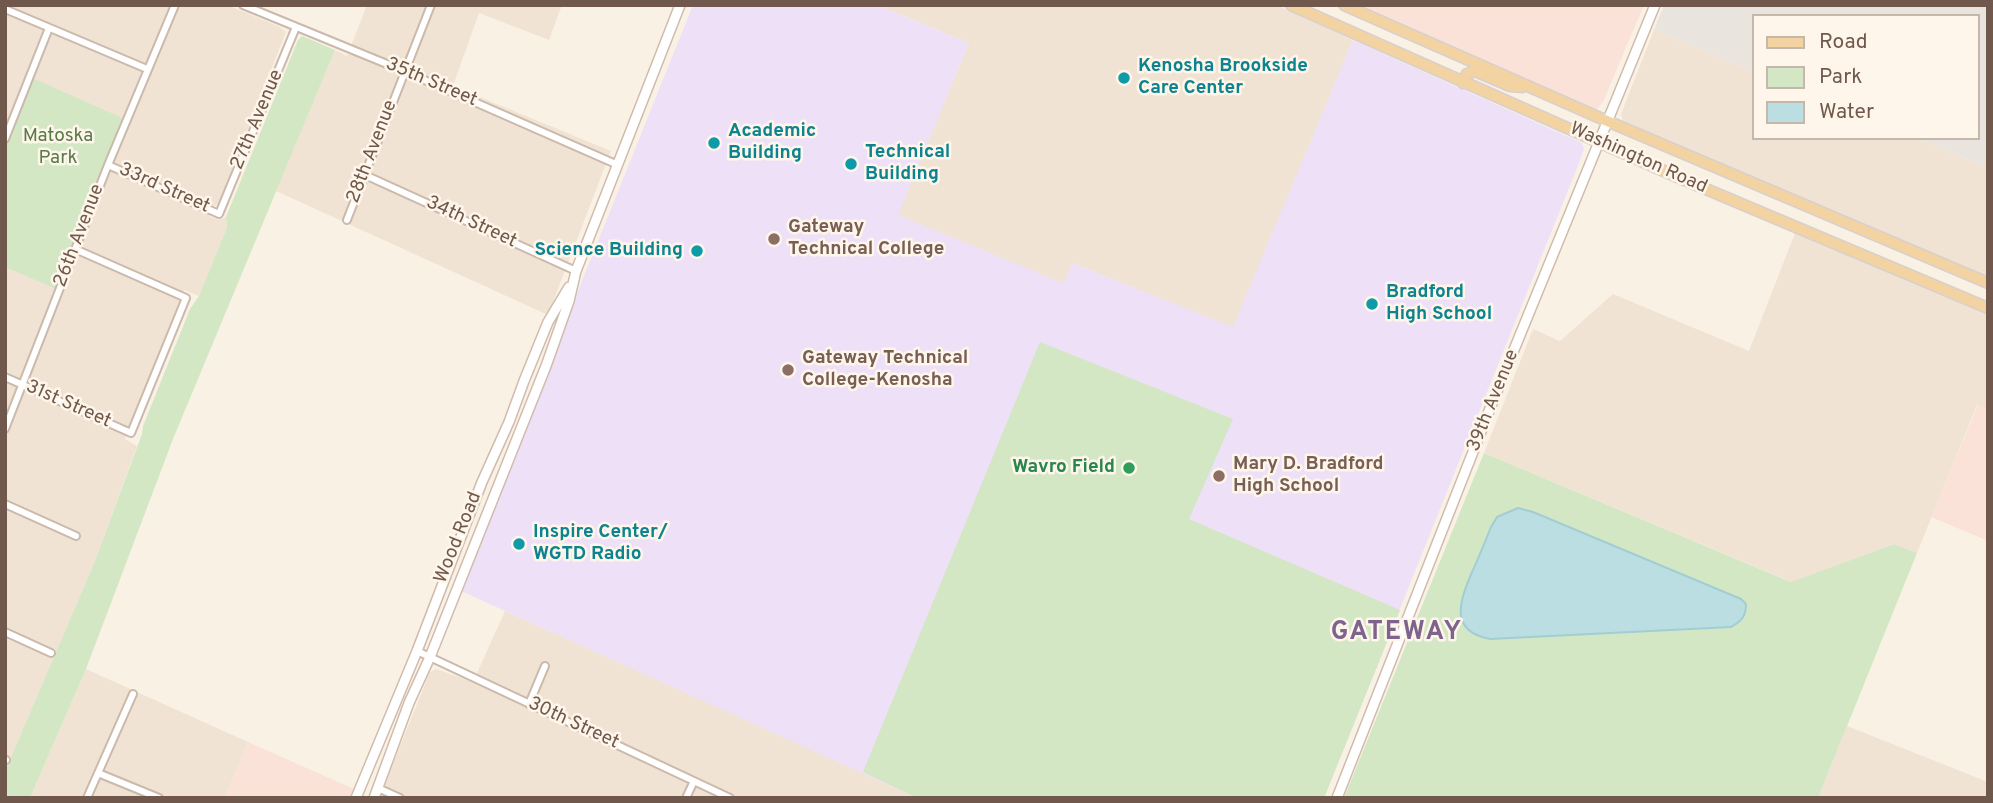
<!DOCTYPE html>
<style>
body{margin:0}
#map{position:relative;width:1993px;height:803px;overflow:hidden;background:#faf1e5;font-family:Overpass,sans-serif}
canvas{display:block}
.frame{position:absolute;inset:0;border:7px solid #71584c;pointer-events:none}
.legend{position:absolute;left:1752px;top:14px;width:228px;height:126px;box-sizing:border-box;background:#fef6ea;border:2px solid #c6b7ab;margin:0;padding:9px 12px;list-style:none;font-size:21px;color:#71584c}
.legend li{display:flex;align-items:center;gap:14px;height:35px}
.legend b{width:35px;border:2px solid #c6b7ab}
</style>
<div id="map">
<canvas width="1993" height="803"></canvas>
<div class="frame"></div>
<ul class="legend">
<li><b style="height:9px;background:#f4d3a2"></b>Road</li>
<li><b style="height:19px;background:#d3e7c4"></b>Park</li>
<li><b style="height:19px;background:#bbdee2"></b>Water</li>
</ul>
</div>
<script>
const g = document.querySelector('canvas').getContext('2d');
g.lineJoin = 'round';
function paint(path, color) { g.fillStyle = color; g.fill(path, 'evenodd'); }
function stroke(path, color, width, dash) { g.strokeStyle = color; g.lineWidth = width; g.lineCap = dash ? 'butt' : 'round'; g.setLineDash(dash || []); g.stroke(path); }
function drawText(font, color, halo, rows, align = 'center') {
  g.font = font + ' Overpass,sans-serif'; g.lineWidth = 5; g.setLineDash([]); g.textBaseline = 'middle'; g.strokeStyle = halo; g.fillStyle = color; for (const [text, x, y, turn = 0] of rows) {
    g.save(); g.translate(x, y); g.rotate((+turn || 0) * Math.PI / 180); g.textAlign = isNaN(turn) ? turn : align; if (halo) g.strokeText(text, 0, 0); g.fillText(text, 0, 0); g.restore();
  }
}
paint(new Path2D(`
 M5,5H227L278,26L286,32L221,198L217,205L213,206L209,216L219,220L226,217L227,227L199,296L184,290L125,439L137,446L95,561L5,771Z
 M367,5H562L549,40L479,13L453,86L611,151L548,315L276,191L335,50L347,56Z
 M877,5H1276L1353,40L1234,328L1072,263L1063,284L897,215L969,43Z
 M1654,30L1753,71V138H1916L1988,168V277L1623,121L1621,114Z
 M1795,233L1988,314V409L1977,405L1917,553L1894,544L1792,582L1484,453L1533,329L1560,341L1613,294L1749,351Z
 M505,611L863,772L917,798H379L430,672L436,669L473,682Z
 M86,669L248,742L225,798H30Z
 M1847,726L1988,782V798H1818Z`), '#f1e3d4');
paint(new Path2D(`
 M1360,5H1644L1603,102L1596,110Z
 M1978,405L1988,409V541L1931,517Z
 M248,742L354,789L351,798H225Z`), '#fae2d9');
paint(new Path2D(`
 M1664,5H1988V168L1916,138H1977V16H1753V71L1654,30Z`), '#eae4df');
paint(new Path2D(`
 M693,5H877L969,43L898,215L1063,283L1072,263L1233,327L1353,40L1582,143L1584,149L1579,163L1324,798H917L461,591L539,396L567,318Z`), '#eee1f7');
paint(new Path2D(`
 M302,36L335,50L173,439L86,669L30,798H5V771L95,561L142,434L143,426L190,309L199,296L227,227L226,217L298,40Z
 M30,77L127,120L59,290L5,267V139Z
 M1040,342L1233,419L1189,519L1400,610L1324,798H917L863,772Z
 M1484,453L1791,582L1894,544L1917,553L1818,798H1344Z`), '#d3e7c4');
const water = new Path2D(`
 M1518,508L1533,512L1741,599L1746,604C1746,616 1742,621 1731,627L1490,639C1448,631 1460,601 1472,572C1479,557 1485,542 1491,527L1497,517Z`);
paint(water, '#bbdee2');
stroke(water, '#a2cdd3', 2);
const street = new Path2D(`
 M243,5L404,71L618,165
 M5,9L147,69
 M5,139L49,28
 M108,165L219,214L296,27
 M365,175L576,271
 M347,220L431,5
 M5,377L131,433L186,298L75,249
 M5,429L108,165L175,5
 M5,504L76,536
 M5,632L51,653
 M417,651L730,798
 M529,704L545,666
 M5,760H6
 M98,773L159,798
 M378,788L400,798
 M87,798L133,694
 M686,798L694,781`);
const secondary = new Path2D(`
 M356,798L417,651L482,482L509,422L524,381L548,322L569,287
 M374,798L409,703L430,657L546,366L569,301L576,271L680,5
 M1337,798L1491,406L1655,5`);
const primary = new Path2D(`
 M1291,5L1675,176L1988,308
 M1344,5L1607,121L1988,283
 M1463,83L1467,74L1475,71L1510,86L1522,87`);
stroke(street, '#cbb9ac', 10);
stroke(secondary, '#d0bbac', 12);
stroke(primary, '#d7d0cd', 13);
stroke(street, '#fff', 6);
stroke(secondary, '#fff', 9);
stroke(primary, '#f4d3a2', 10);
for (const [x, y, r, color] of [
 [1124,78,7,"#0f9aa8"],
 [714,143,7,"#0f9aa8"],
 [851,164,7,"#0f9aa8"],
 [774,239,7,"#8d6e63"],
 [697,251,7,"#0f9aa8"],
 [1372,304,7,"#0f9aa8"],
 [788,370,7,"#8d6e63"],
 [1129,468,7,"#2e9e5b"],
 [1219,476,7,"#8d6e63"],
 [519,544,7,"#0f9aa8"]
]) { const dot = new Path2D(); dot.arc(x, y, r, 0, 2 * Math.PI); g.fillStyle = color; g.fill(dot); stroke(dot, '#fef6ea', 2.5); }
drawText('bold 19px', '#0d838f', '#fef6ea', [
 ["Kenosha Brookside",1138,67],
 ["Care Center",1138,89],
 ["Academic",728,132],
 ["Building",728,154],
 ["Technical",865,153],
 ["Building",865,175],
 ["Science Building",683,251,"right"],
 ["Bradford",1386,293],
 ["High School",1386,315],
 ["Inspire Center/",533,533],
 ["WGTD Radio",533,555]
], 'left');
drawText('19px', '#71584c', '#fef6ea', [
 ["35th Street",431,83,23],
 ["27th Avenue",258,120,-67],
 ["28th Avenue",373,152,-69],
 ["Washington Road",1638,159,24],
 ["33rd Street",164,189,24],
 ["34th Street",471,223,25],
 ["26th Avenue",80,236,-69],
 ["39th Avenue",1494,401,-68],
 ["31st Street",68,405,24],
 ["Wood Road",459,538,-68],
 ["30th Street",573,724,25]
]);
drawText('19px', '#587b48', '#fef6ea', [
 ["Matoska",58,137],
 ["Park",58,159]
]);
drawText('bold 19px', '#785e54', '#fef6ea', [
 ["Gateway",788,228],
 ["Technical College",788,250],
 ["Gateway Technical",802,359],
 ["College-Kenosha",802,381],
 ["Mary D. Bradford",1233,465],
 ["High School",1233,487]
], 'left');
drawText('bold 19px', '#27864d', '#fef6ea', [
 ["Wavro Field",1115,468]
], 'right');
g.letterSpacing = '2px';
drawText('bold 26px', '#7e648d', '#fef6ea', [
 ["GATEWAY",1397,634]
]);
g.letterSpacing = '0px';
</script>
